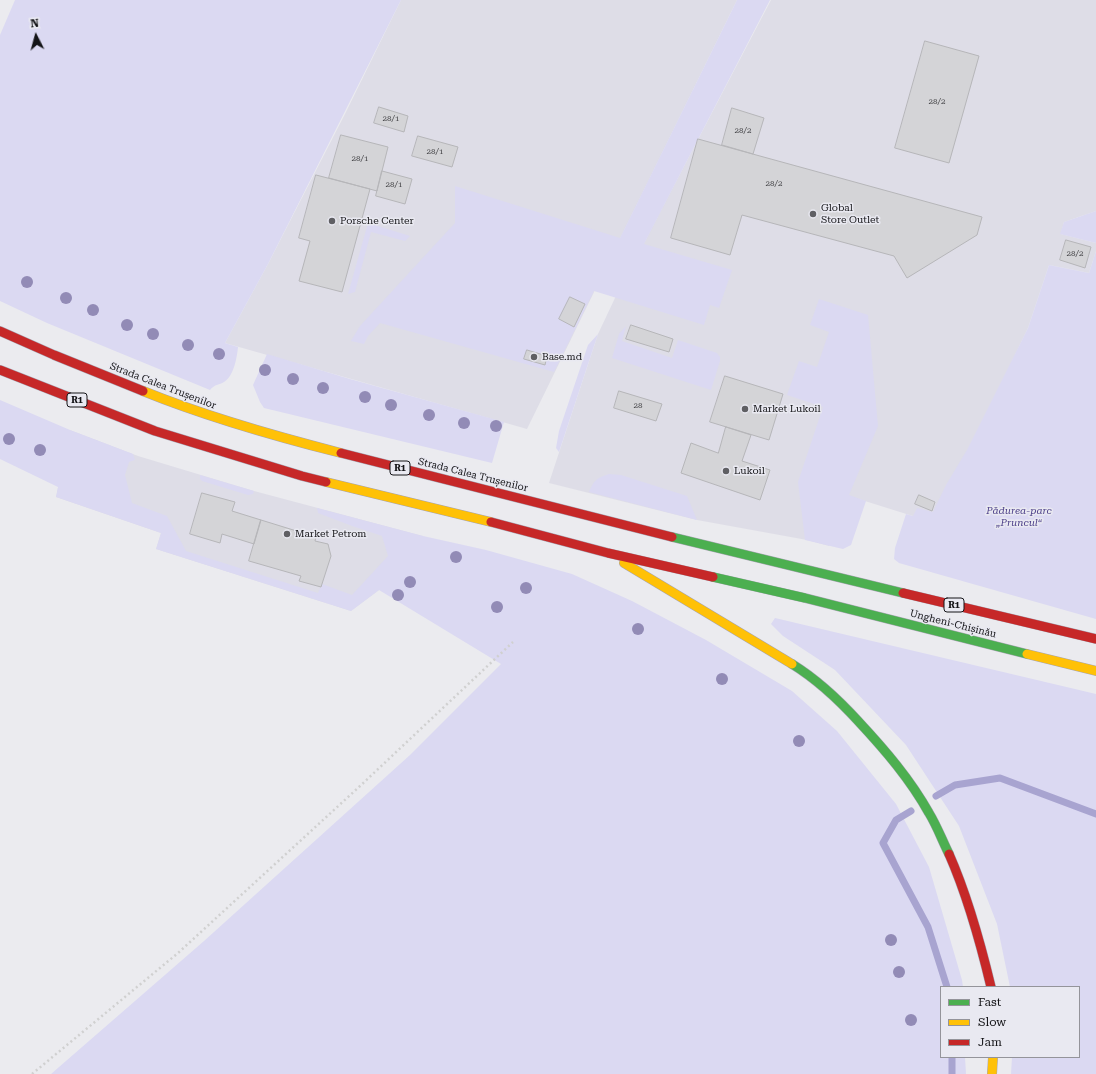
<!DOCTYPE html>
<meta charset="utf-8">
<style>
body{margin:0}
#map{position:relative;width:1096px;height:1074px;overflow:hidden;background:#ebebef;font-family:"Roboto Serif",serif}
canvas{display:block}
.legend{position:absolute;left:940px;top:986px;width:140px;height:72px;box-sizing:border-box;background:#e9e9f1;border:1px solid #94949a;margin:0;padding:5px 7px;list-style:none;font-size:12px;color:#141417}
.legend li{display:flex;align-items:center;gap:8px;height:20px}
.legend b{width:20px;border:1px solid #94949a}
.north{position:absolute;left:16px;top:16px;width:40px;height:40px;-webkit-text-stroke:3px #e9e9f1;paint-order:stroke;rotate:354deg;font-size:11px;font-weight:700;line-height:16px;text-align:center;color:#141417}
.north::after{content:'';display:block;margin:auto;width:14px;height:18px;background:#141417;clip-path:polygon(50% 0,100% 100%,50% 72%,0 100%)}
</style>
<div id="map">
<canvas width="1096" height="1074"></canvas>
<ul class="legend">
<li><b style="height:5px;background:#4caf50"></b>Fast</li>
<li><b style="height:5px;background:#ffc107"></b>Slow</li>
<li><b style="height:5px;background:#c62828"></b>Jam</li>
</ul>
<div class="north">N</div>
</div>
<script>
const g = document.querySelector('canvas').getContext('2d');
g.lineJoin = 'round';
function paint(path, color) { g.fillStyle = color; g.fill(path, 'evenodd'); }
function stroke(path, color, width, dash) { g.strokeStyle = color; g.lineWidth = width; g.lineCap = dash ? 'butt' : 'round'; g.setLineDash(dash || []); g.stroke(path); }
function drawText(font, color, halo, rows, align = 'center') {
  g.font = font + ' "Roboto Serif",serif'; g.lineWidth = 3; g.setLineDash([]); g.textBaseline = 'middle'; g.strokeStyle = halo; g.fillStyle = color; for (const [text, x, y, turn = 0] of rows) {
    g.save(); g.translate(x, y); g.rotate((+turn || 0) * Math.PI / 180); g.textAlign = isNaN(turn) ? turn : align; if (halo) g.strokeText(text, 0, 0); g.fillText(text, 0, 0); g.restore();
  }
}
paint(new Path2D(`
 M401,0H737L527,429L225,343L268,264L346,112Z
 M771,0H1096V211L1064,222L1061,234L1096,243V251L1089,273L1049,265L1028,328L935,523L849,496L829,546L807,540L697,520L549,483L598,334L615,298Z
 M70,430L138,456L254,491L423,536L414,564L351,611L156,549L161,533L56,497Z`), '#dedde7');
paint(new Path2D(`
 M15,0H401L268,264L225,343L238,347C237,357 234,376 224,382C219,385 215,384 210,390L47,323L0,301V35Z
 M737,0H770L644,244L732,270L719,308L710,305L704,325L594,291L554,372L380,323L368,336L364,344L351,341L360,326L455,223V186L620,238Z
 M1096,211V243L1060,234L1064,222Z
 M368,223L410,236L405,241L371,232L355,292L348,294Z
 M1096,251V619L899,563L894,559L895,548L906,514L913,516L917,508L933,512L946,485L967,450L1028,328L1049,265L1089,273Z
 M819,299L868,315L878,426L849,495L866,501L851,545L843,549L805,540L798,482L823,407L787,395L799,361L817,367L829,332L810,325Z
 M626,326L622,341L672,358L678,340L717,353L720,357V361L711,390L612,358L619,334Z
 M598,334L559,452L556,448L559,431L588,345Z
 M267,354L350,379L504,422L492,463L264,408L260,402L253,385Z
 M0,400L70,430L133,454L135,460L129,462L125,475L132,503L167,516L186,551L318,593L322,584L352,595L388,556L382,536L352,526L318,513L317,508L423,536L486,550L572,574L632,601L706,640L792,691L837,731L896,804L929,867L962,980L963,987H941V1057H965L966,1074H51L204,941L410,755L501,664L379,590L351,611L156,549L161,533L56,497L58,487L0,459Z
 M609,474L621,475L687,496L697,520L589,492C594,480 597,478 609,474Z
 M200,475L254,491L253,494L248,495L202,481L200,479Z
 M775,618L1096,694V1074H1011L1012,1057H1079V987H1010L997,924L959,826L906,745L835,670L783,636L771,624Z`), '#dbd9f2');
stroke(new Path2D(`
 M936,796L955,785L1000,778L1096,814
 M911,811L896,820L883,843L928,927L947,987
 M952,1057V1074`), '#a8a4d0', 7);
const building = new Path2D(`
 M925,41L979,56L949,163L895,148Z
 M379,107L408,116L404,132L374,123Z
 M732,108L764,118L753,154L722,145Z
 M341,135L388,147L377,191L329,178Z
 M418,136L458,147L452,167L412,156Z
 M698,139L982,217L977,235L907,278L894,256L742,215L730,255L671,238Z
 M382,171L412,179L405,204L376,196Z
 M316,175L370,189L342,292L299,281L310,241L299,238Z
 M1066,240L1091,247L1085,268L1060,260Z
 M570,297L585,304L574,327L559,319Z
 M631,325L673,339L669,352L626,339Z
 M527,350L547,356L545,365L524,359Z
 M725,376L783,394L769,440L710,422Z
 M619,391L662,404L656,421L614,408Z
 M726,427L751,435L742,461L770,470L760,500L681,473L691,443L718,453Z
 M202,493L235,502L232,511L261,520L254,544L222,534L220,543L190,534Z
 M919,495L935,502L932,511L915,504Z
 M261,520L316,537L315,541L328,544L331,556L321,587L299,581L301,576L249,561Z`);
paint(building, '#d4d4d7');
stroke(building, '#b6b6b9', 1);
const fast = new Path2D(`
 M672,537L903,593
 M713,577L805,598L1027,654
 M792,664C818,680 839,700 859,722C885,750 910,779 929,813C937,826 942,840 949,854`);
const slow = new Path2D(`
 M143,391C207,417 274,436 341,453
 M326,482L491,522
 M624,563L792,664
 M1027,654L1096,671
 M992,1074L993,1057`);
const jam = new Path2D(`
 M0,331L54,355L143,391
 M0,370L155,431L302,476L326,482
 M341,453L672,537
 M491,522L608,553L713,577
 M903,593L1096,639
 M949,854C968,897 980,941 991,987`);
stroke(fast, '#a6a4b2', 10);
stroke(slow, '#a6a4b2', 10);
stroke(jam, '#a6a4b2', 10);
stroke(new Path2D(`
 M32,1074L178,953L359,787L513,642`), '#d0d0d0', 2.5, [2, 3]);
stroke(fast, '#4caf50', 9);
stroke(slow, '#ffc107', 9);
stroke(jam, '#c62828', 9);
g.fillStyle = '#928bb6';
for (const [x, y] of [
 [27,282],
 [66,298],
 [93,310],
 [127,325],
 [153,334],
 [188,345],
 [219,354],
 [265,370],
 [293,379],
 [323,388],
 [365,397],
 [391,405],
 [429,415],
 [464,423],
 [496,426],
 [9,439],
 [40,450],
 [456,557],
 [410,582],
 [526,588],
 [398,595],
 [497,607],
 [638,629],
 [722,679],
 [799,741],
 [891,940],
 [899,972],
 [911,1020]
]) { g.beginPath(); g.arc(x, y, 6, 0, 2 * Math.PI); g.fill(); }
for (const [x, y, r, color] of [
 [813,214,4,"#5f5f63"],
 [332,221,4,"#5f5f63"],
 [534,357,4,"#5f5f63"],
 [745,409,4,"#5f5f63"],
 [726,471,4,"#5f5f63"],
 [287,534,4,"#5f5f63"]
]) { const dot = new Path2D(); dot.arc(x, y, r, 0, 2 * Math.PI); g.fillStyle = color; g.fill(dot); stroke(dot, '#e9e9f1', 1.5); }
drawText('8px', '#454548', null, [
 ["28/2",937,102],
 ["28/1",391,119],
 ["28/2",743,131],
 ["28/1",435,152],
 ["28/1",360,159],
 ["28/2",774,184],
 ["28/1",394,185],
 ["28/2",1075,254],
 ["28",638,406]
]);
for (const [x, y, w] of [
 [77,400,20],
 [400,468,20],
 [954,605,20]
]) { const box = new Path2D(); box.roundRect(x - w / 2, y - 7, w, 14, 3); g.fillStyle = '#e9e9f1'; g.fill(box); stroke(box, '#141417', 1); }
drawText('bold 9px', '#141417', null, [
 ["R1",77,400],
 ["R1",400,468],
 ["R1",954,605]
]);
drawText('10px', '#141417', '#e9e9f1', [
 ["Global",821,208],
 ["Store Outlet",821,220],
 ["Porsche Center",340,221],
 ["Base.md",542,357],
 ["Market Lukoil",753,409],
 ["Lukoil",734,471],
 ["Market Petrom",295,534]
], 'left');
drawText('10px', '#141417', '#e9e9f1', [
 ["Strada Calea Trușenilor",163,386,21],
 ["Strada Calea Trușenilor",473,475,14],
 ["Ungheni-Chișinău",953,624,14]
]);
drawText('italic 10px', '#4a3d87', '#e9e9f1', [
 ["Pădurea-parc",1019,511],
 ["„Pruncul“",1019,523]
]);
</script>
